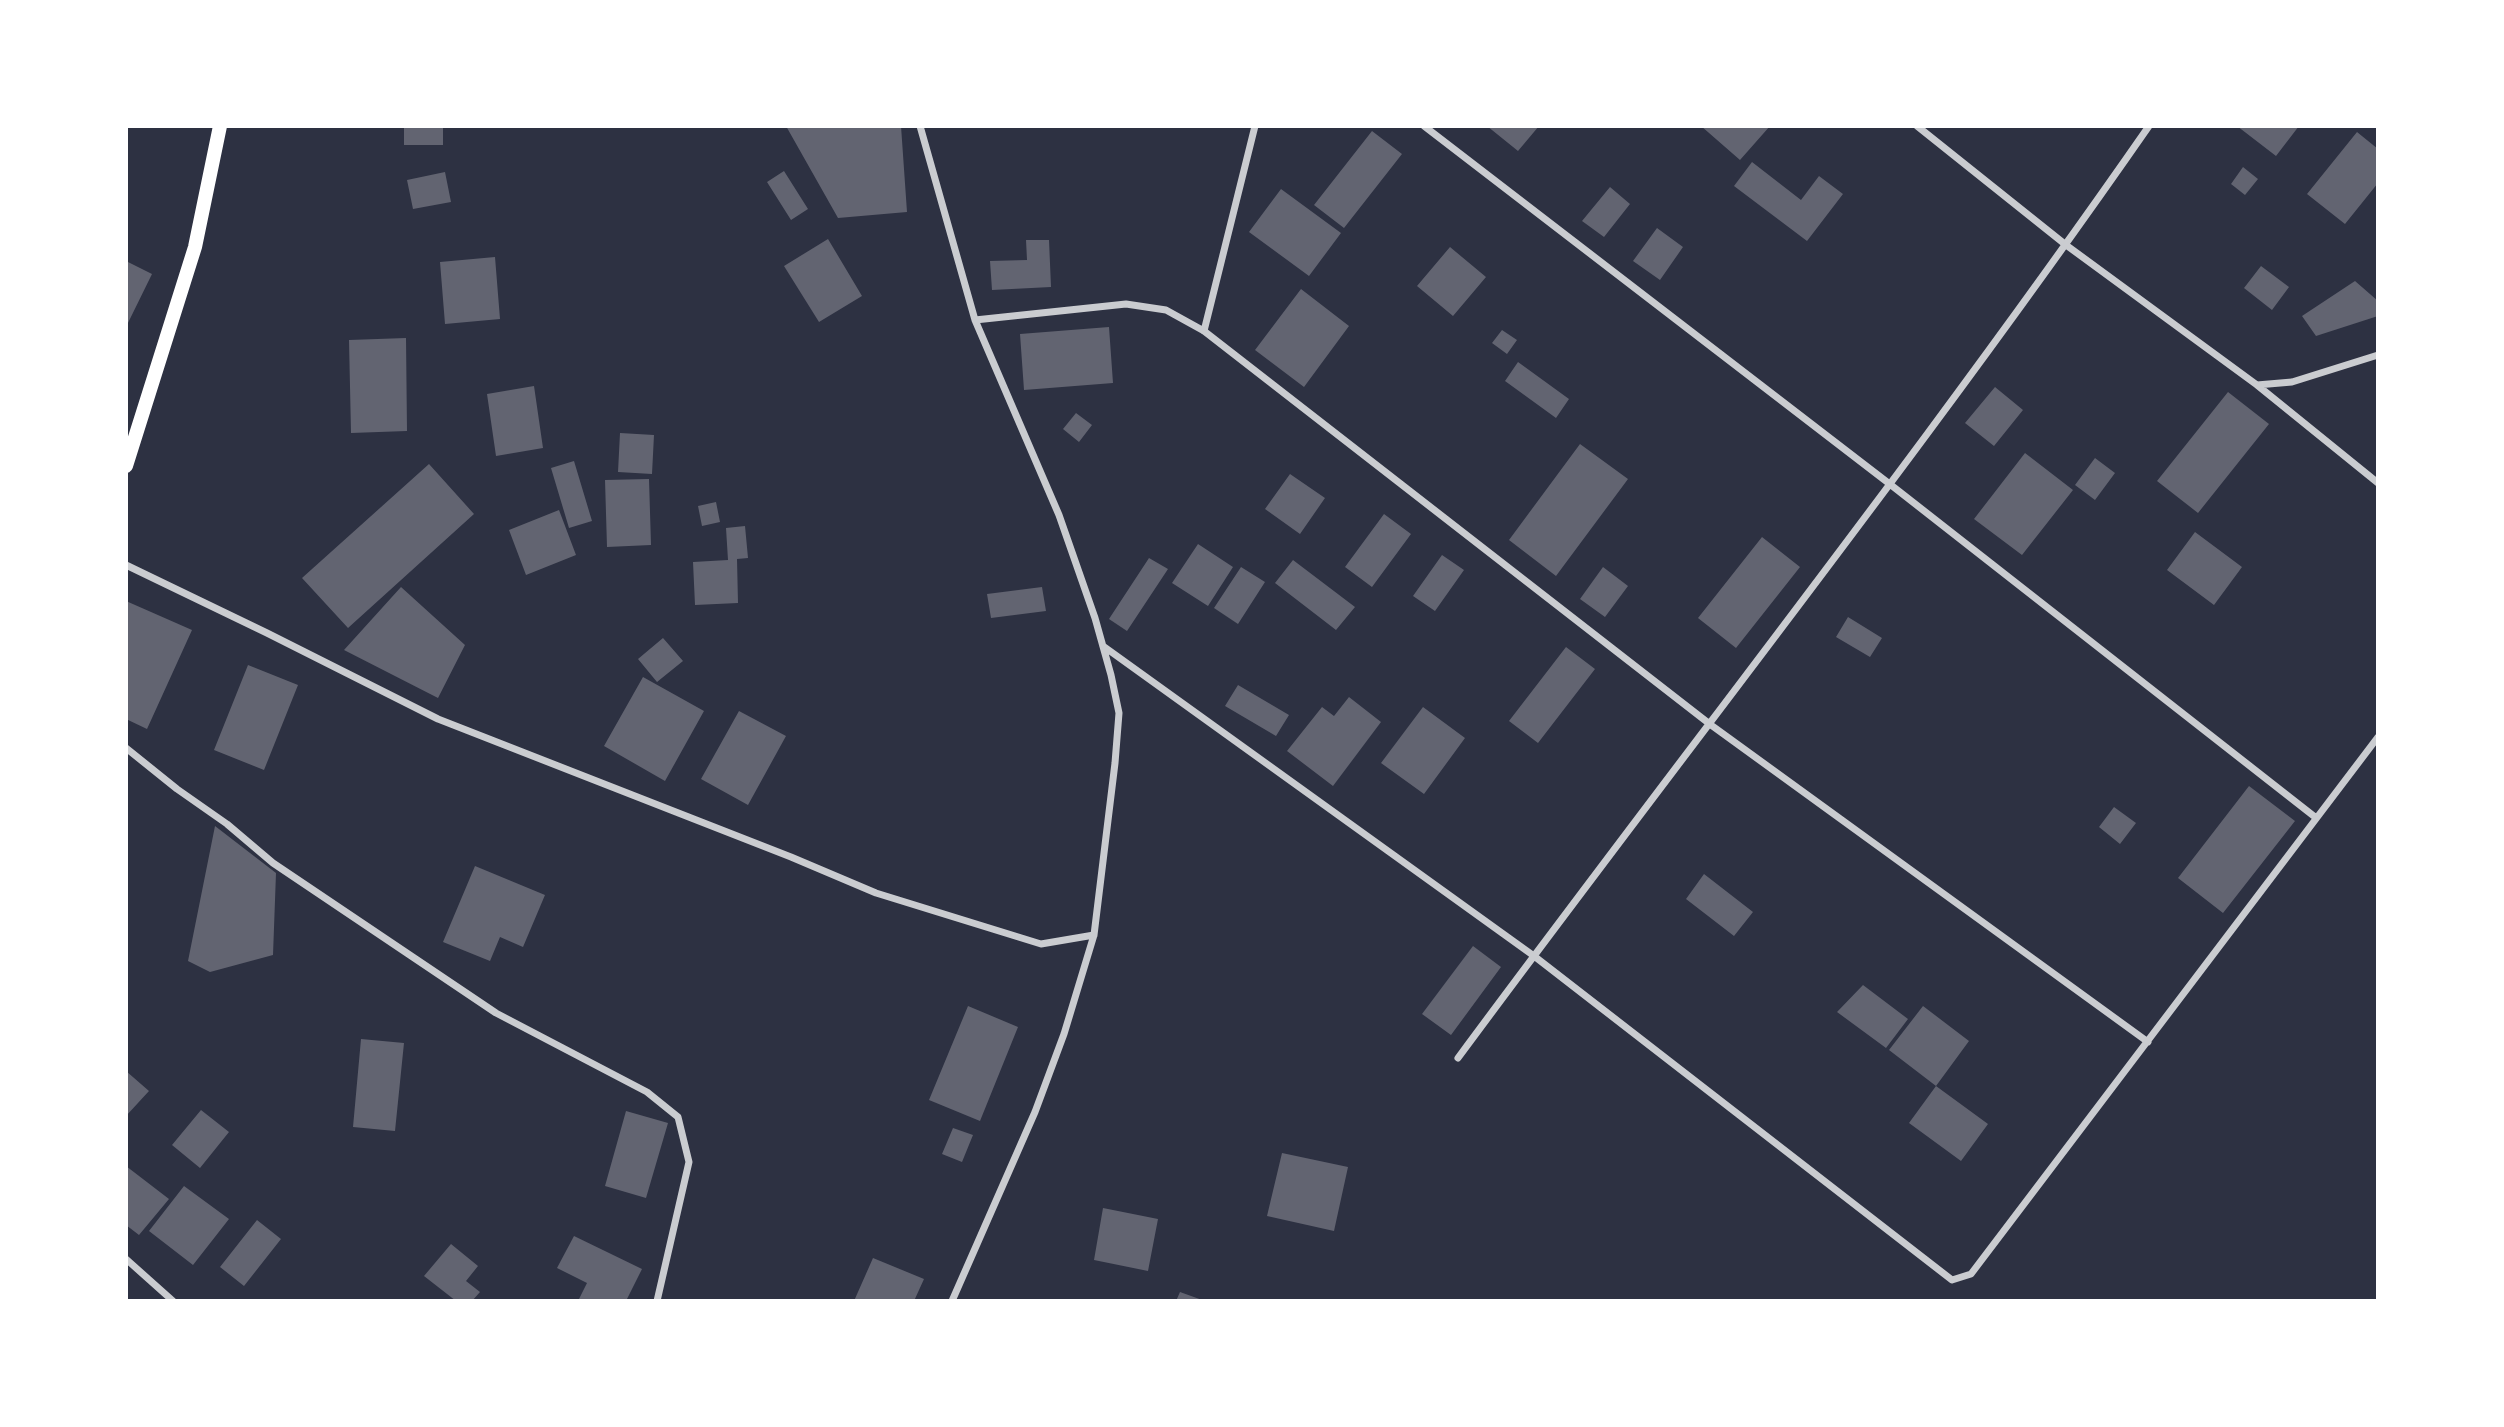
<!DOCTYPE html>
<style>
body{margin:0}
#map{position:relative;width:2504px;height:1427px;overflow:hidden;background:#2d3142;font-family:"Alegreya Sans",sans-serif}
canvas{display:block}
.frame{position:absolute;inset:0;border:128px solid #fff;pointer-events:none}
</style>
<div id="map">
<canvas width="2504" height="1427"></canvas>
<div class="frame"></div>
</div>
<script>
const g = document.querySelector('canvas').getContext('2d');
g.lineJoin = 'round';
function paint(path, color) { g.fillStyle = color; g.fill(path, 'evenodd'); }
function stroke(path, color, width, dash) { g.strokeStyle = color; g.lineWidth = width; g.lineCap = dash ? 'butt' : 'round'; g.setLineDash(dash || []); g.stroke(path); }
paint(new Path2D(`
 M404,126H443V145H404Z
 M786,126H901L907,212L838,218Z
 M1487,126H1539L1518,151Z
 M1701,126H1770L1740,160Z
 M2237,126H2299L2276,156Z
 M1372,131L1402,154L1344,228L1314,205Z
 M2357,132L2378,149V183L2345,224L2307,194Z
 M1752,162L1801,200L1819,176L1843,194L1807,241L1734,186Z
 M2243,167L2258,179L2245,195L2231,184Z
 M784,171L808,209L791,220L767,182Z
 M445,172L451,202L413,209L407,180Z
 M1610,187L1630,204L1604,237L1582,221Z
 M1281,189L1341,233L1309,276L1249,232Z
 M1657,228L1683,247L1660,280L1633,261Z
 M828,239L862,296L819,322L784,266Z
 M1026,240H1049L1051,287L992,290L990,261L1027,260Z
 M1450,247L1486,277L1453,316L1417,286Z
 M495,257L500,319L445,324L440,262Z
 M126,261L152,274L126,327Z
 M2261,266L2289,287L2272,310L2244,288Z
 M2355,281L2378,301V316L2316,336L2302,316Z
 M1301,289L1349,326L1304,387L1255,350Z
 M1109,327L1113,383L1024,390L1020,334Z
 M1502,330L1517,340L1507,354L1492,343Z
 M406,338L407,431L351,433L349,340Z
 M1518,362L1569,399L1556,418L1505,381Z
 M534,386L543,448L496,456L487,394Z
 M1995,387L2023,410L1994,446L1965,423Z
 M2228,392L2269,424L2198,513L2157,481Z
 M1076,413L1092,425L1079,442L1063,429Z
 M620,433L654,435L652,474L618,472Z
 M1580,444L1628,479L1556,576L1509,540Z
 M2025,453L2073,490L2022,555L1974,519Z
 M2095,458L2115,473L2095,500L2075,485Z
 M574,461L592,521L569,528L551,468Z
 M429,464L474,514L348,628L302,578Z
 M1290,474L1325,498L1300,534L1265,509Z
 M649,479L651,545L607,547L605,480Z
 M716,502L720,522L702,526L698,506Z
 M559,510L576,555L526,575L509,530Z
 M1384,514L1411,534L1372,587L1345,567Z
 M745,526L748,558L737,559L738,603L695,605L693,562L728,560L726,528Z
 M2195,532L2242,567L2214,605L2167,570Z
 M1762,537L1800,567L1736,648L1698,618Z
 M1198,544L1233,567L1208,606L1172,583Z
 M1442,555L1464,570L1435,611L1413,596Z
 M1149,558L1168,569L1127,631L1109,619Z
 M1293,560L1355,607L1336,630L1275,583Z
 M1241,567L1265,582L1238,624L1214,608Z
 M1603,567L1628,586L1605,617L1580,599Z
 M401,587L465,645L438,698L344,650Z
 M1042,587L1046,611L991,618L987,594Z
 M126,601L192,630L147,729L126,719Z
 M1848,617L1882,638L1870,657L1836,637Z
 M663,638L683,661L657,682L638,659Z
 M1566,647L1595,669L1538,743L1509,721Z
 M248,665L298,685L264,770L214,750Z
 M643,677L704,711L665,781L604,746Z
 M1238,685L1289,715L1276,736L1225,706Z
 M1349,697L1381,722L1333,786L1287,751L1322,707L1334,716Z
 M1423,707L1465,738L1424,794L1381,763Z
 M739,711L786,736L748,805L701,779Z
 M2249,786L2295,821L2223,913L2178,878Z
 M2114,807L2136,823L2120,844L2099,827Z
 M215,826L276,873L273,955L210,972L188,961Z
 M475,866L545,895L523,947L500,937L490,961L443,942Z
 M1704,874L1753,912L1734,936L1686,899Z
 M1473,946L1501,967L1451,1035L1422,1014Z
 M1863,985L1908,1019L1886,1048L1837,1012Z
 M968,1006L1018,1027L980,1121L929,1100Z
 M1923,1006L1969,1041L1936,1086L1988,1124L1961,1161L1909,1123L1936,1086L1889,1050Z
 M361,1039L404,1043L395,1131L353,1127Z
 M126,1071L149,1091L126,1116Z
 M201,1110L229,1132L200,1168L172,1145Z
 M626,1111L668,1123L646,1198L605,1186Z
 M953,1128L973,1135L962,1162L942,1154Z
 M1282,1153L1348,1167L1334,1231L1267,1216Z
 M126,1166L169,1199L139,1235L126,1225Z
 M184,1186L229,1219L193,1265L149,1231Z
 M1103,1208L1158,1219L1148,1271L1094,1260Z
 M257,1220L281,1239L244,1286L220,1267Z
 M574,1236L642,1269L626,1301H578L587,1283L557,1268Z
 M451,1244L478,1266L466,1281L480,1292L472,1301H456L424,1276Z
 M873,1258L924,1279L914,1301H854Z
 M1180,1292L1205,1301H1176Z`), '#626471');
stroke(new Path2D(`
 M920,126L975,320L1059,515L1095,618L1111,675L1119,713L1115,763L1094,935L1064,1034L1035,1112L952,1301
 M1424,126L1891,485L2315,817
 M1917,126L2066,245L2257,385L2292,382L2378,355
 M975,320L1126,304L1166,310L1204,331L1711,725L2148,1042
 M1204,331L1255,126
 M2257,385L2378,483
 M126,565L267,633L438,719L791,857L876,893L1041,944L1094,935
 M1103,646L1534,956L1952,1280L1971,1274L2378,737
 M126,748L177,789L227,824L273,863L496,1013L647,1092L678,1117L689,1162L657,1301
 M1458,1058C1688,747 1928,444 2149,126
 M126,1259L173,1301`), '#caccd0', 7);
stroke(new Path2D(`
 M126,466L195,247L220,126`), '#fff', 14);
</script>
